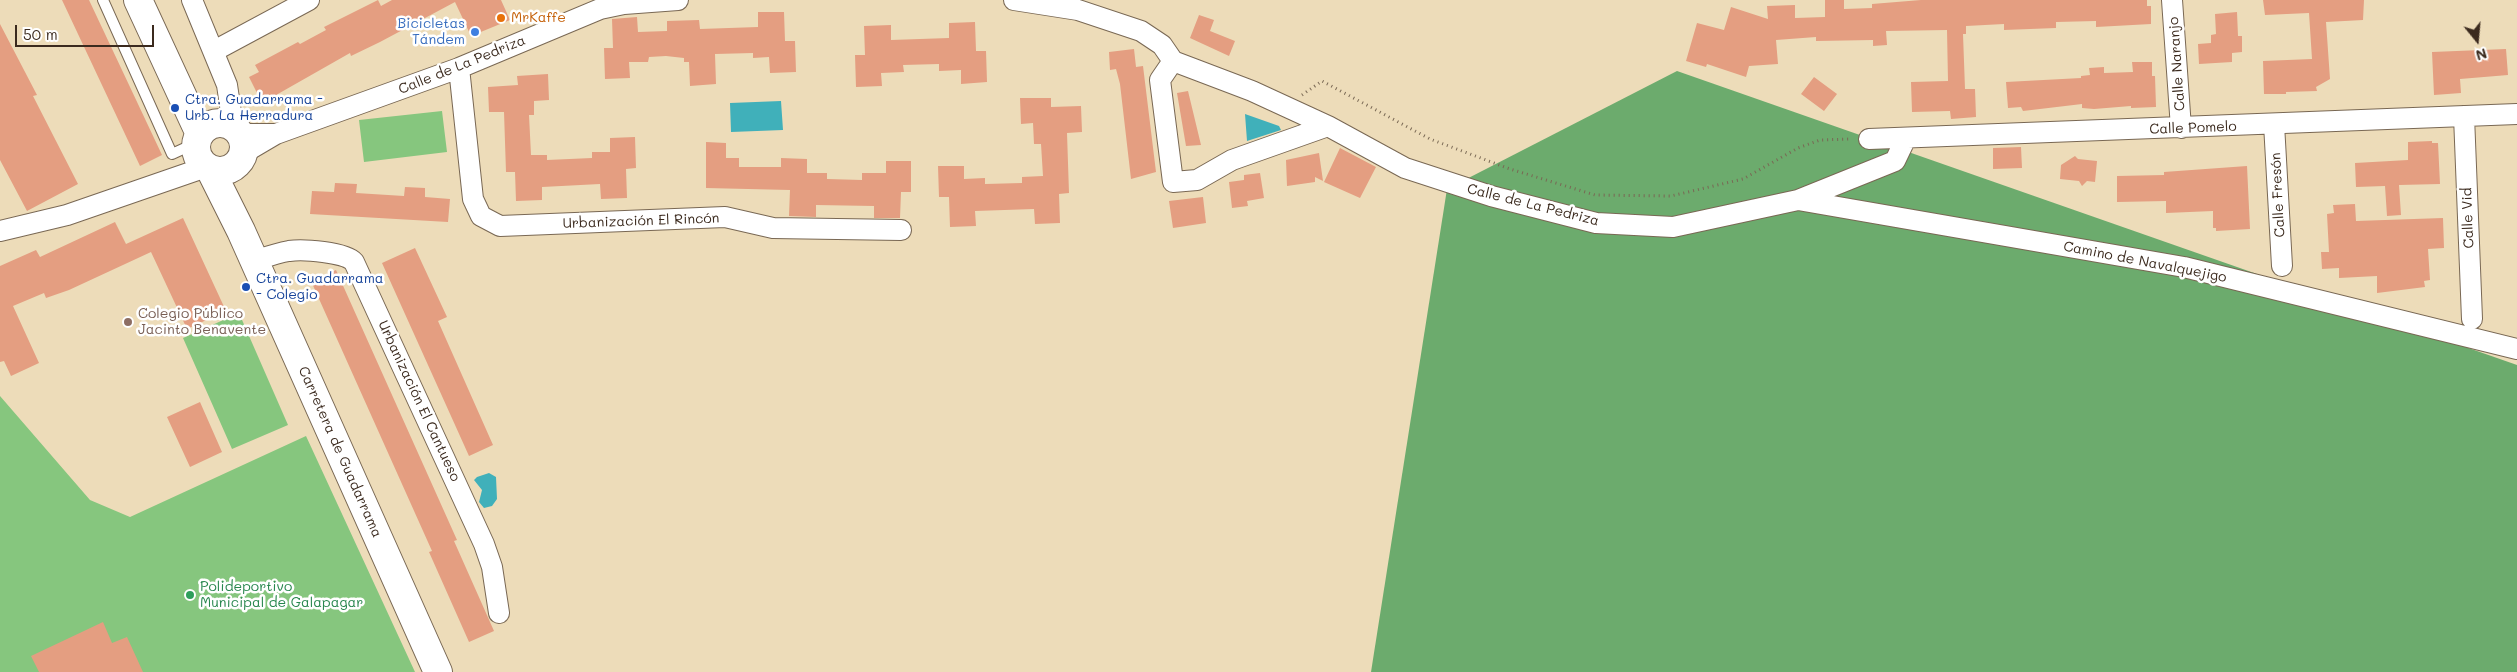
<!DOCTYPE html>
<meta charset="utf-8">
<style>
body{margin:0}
#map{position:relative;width:2517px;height:672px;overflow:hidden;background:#eddcb9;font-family:Mali,sans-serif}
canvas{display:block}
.north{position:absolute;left:2452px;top:15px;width:50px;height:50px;-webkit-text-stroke:4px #fff;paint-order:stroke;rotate:163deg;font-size:14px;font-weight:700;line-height:20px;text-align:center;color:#3b2a1e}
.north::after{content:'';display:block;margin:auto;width:18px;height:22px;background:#3b2a1e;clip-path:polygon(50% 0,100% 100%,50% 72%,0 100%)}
.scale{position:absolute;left:15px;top:25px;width:139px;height:22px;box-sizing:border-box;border:2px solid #3b2a1e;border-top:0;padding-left:6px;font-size:15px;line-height:18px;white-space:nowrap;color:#3b2a1e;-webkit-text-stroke:4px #fff;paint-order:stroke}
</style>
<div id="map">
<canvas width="2517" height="672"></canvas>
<div class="north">N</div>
<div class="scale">50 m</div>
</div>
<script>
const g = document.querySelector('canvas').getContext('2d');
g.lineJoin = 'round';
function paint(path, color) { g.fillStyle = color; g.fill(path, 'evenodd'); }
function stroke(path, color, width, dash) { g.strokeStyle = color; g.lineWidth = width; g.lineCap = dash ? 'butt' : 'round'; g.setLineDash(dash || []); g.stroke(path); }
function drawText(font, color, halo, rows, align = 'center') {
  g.font = font + ' Mali,sans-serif'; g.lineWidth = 5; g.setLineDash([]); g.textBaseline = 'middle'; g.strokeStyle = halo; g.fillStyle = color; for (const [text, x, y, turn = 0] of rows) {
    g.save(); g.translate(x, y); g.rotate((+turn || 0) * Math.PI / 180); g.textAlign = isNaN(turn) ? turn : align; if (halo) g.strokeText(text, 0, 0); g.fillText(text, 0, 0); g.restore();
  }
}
paint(new Path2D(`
 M442,111L447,152L364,162L359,120Z
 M239,313L288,425L232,449L183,338Z
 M0,396L90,500L130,517L306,436L415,672H0Z`), '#86c67e');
paint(new Path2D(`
 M1677,71L2517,365V672H1371L1447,189Z`), '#6cab6d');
paint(new Path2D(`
 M781,101L783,130L731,132L730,103Z
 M1245,114L1279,126L1281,130L1247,141Z
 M489,473L496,477L497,499L492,506L484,508L479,502L482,490L474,480L477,477Z`), '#40b0ba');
paint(new Path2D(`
 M62,0H89L162,155L140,166Z
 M378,0L381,6L392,0H501L510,20L471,36L455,2L380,42L351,56L350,53L262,103L249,77L259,72L255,65L298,42L300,44L326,30L324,27Z
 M1825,0H1844V9L1872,8V4L1921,0H2147V6H2151V24L2096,27V21L2056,22V28L2004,30V24L1966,26V34H1963L1965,89H1975L1976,117L1951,119L1950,111L1912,112L1911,82L1948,81L1947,30L1886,31L1887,45L1873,46V40L1816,41V37L1776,40L1778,64L1749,66L1746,77L1707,64L1706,67L1686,61L1697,23L1724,30L1731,7L1768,19L1767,6L1795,5V18L1825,17Z
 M2263,0H2364L2363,20L2326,22L2330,79L2316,87L2317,91L2286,92V94H2264L2263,61L2312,59L2309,13L2265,15Z
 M758,12H784L785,41H795L796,72L770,73L769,57L753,58V53L715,54L716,84L690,86L689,62H684V58L666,56L649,57L648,62H629L630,78L605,79L604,48H613L612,19L637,17L638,32L667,31V21L699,20L700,29L758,27Z
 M2237,12L2238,36H2242V52L2232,53V62L2199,64L2198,44L2211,43V35L2216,34L2215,14Z
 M1199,15L1214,20L1210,31L1235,41L1229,56L1190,38Z
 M975,22L976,51H986L987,82L961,84V70L939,71V64L903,65L904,72L881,73L882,86L856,87L855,55H865L864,26L891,25V40L949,38V23Z
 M0,24L37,95L33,96L78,184L27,211L0,160Z
 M1134,49L1136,67L1143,66L1156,172L1131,179L1120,84L1116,69L1110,70L1109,52Z
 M2506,49L2508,75L2460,79L2461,93L2434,95L2432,52Z
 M2132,62H2152V76H2155L2156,107L2131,108V106L2094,109L2082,108V104L2023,111L2021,107L2008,108L2006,82L2081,78V76L2090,75L2089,68L2104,67V73L2133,72Z
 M548,74L549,100L534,101V115H529L531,155H547V160L592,158V152H610V138L635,137L636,168L626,169L627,198L601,199L600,184L542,187V200L516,201L515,172H506L504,112H489L488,87L518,85L517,76Z
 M1814,77L1837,94L1824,111L1801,94Z
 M1188,91L1201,145L1186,146L1177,93Z
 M1020,98H1051V107L1081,106L1082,132L1067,133L1069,193L1059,194L1060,223L1035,224L1034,209L975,211L976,226L950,227L949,197H939L938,166H964V179L985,178V184L1022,183V177L1043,176L1041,144H1034L1033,123L1021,124Z
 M2432,141V143H2438L2440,184L2399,185L2401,215L2387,216L2385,186L2356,187L2355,163L2408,160V142Z
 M706,142L726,143V158H739V167H781V158L807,159V173H827V179L862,180V173H886V161H911V192H901L900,218H874V206L816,205V217L789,216L790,190L706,188Z
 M2021,147L2022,168L1993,169V148Z
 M1340,148L1376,167L1360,198L1324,182Z
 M1319,153L1323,181L1315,177V182L1287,186L1286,160Z
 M2075,156L2078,159L2097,161L2095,182L2087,181L2082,186L2079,181L2060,179L2061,165Z
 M2247,166L2250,229L2216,231V228H2213V211L2166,213V201L2117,202V176L2164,175V172Z
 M1260,173L1264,198L1247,201L1248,206L1232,208L1229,182L1244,180V175Z
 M335,183L357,184L356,193L404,196L405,187L425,188V197L450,199L448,222L310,214L312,191L334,192Z
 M1203,197L1206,223L1173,228L1169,201Z
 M2355,204L2356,221L2443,218L2444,248L2428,249L2430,280L2424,281L2425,287L2377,293V276L2339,278V268L2322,269L2321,252H2329L2327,214L2334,213L2333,205Z
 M183,218L226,311L187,329L151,252L69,290L46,298L44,293L13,306L39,363L11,376L4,361L0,362V266L36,250L40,257L115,222L126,244Z
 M415,248L447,317L438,321L493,445L469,456L382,263Z
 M336,270L457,540L454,541L494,631L469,642L429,552L432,551L311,281Z
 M200,402L222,452L190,467L167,417Z
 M103,622L112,643L127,637L143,672H39L31,656Z`), '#e49e81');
const service = new Path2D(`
 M103,0L172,154L196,143`);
const minor = new Path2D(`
 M192,0L227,85L231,112L225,125
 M1014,0L1078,10L1141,31L1162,45L1173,61L1252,91L1328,126L1405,168L1491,196L1596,223L1673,227L1798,200L1895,161L1906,138
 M2172,0L2181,128
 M214,51L309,0
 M1173,61L1160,80L1173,182L1197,180L1232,160L1328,126
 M459,68L473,199L481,216L500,226L725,217L773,228L901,230
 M2464,116L2472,319
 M2274,124L2282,266
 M239,134H276
 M1869,139L2517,114
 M242,154L276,134L459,68L600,9L624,4L678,0
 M1798,200L2184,267L2517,349
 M0,231L67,215L206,167
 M254,261C266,257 277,253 289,251C303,249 345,252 354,262L484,544L492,567L499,613`);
const secondary = new Path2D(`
 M138,0L200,134
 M196 147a24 24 0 1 1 48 0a24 24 0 1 1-48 0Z
 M210,169L241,231L438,672`);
stroke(service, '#796854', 12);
stroke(minor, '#796854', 22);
stroke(secondary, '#796854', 30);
stroke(new Path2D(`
 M1302,95L1322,81L1430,139L1510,169L1595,195L1671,196L1743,179L1798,148L1820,140L1851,139`), '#796854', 3, [1, 4]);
stroke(service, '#fff', 10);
stroke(minor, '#fff', 20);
stroke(secondary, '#fff', 28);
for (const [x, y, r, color] of [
 [501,18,5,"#e8710a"],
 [475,32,5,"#3f7fe0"],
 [175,108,5,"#1a4fb4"],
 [246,287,5,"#1a4fb4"],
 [128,322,5,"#8d6e63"],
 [190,595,5,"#2e9e5b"]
]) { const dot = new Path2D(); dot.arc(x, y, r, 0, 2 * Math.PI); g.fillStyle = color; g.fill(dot); stroke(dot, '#fff', 2); }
drawText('14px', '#c56008', '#fff', [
 ["MrKaffe",511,18]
], 'left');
drawText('14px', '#366cbe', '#fff', [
 ["Bicicletas",465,24],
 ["Tándem",465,40]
], 'right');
drawText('14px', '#3b2a1e', '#fff', [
 ["Calle Naranjo",2177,64,-94],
 ["Calle de La Pedriza",462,65,-22],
 ["Calle Pomelo",2193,128,-2],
 ["Calle Fresón",2278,195,-93],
 ["Calle de La Pedriza",1533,205,14],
 ["Calle Vid",2468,218,-92],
 ["Urbanización El Rincón",641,221,-2],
 ["Camino de Navalquejigo",2145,262,11],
 ["Urbanización El Cantueso",419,401,65],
 ["Carretera de Guadarrama",340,452,66]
]);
drawText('14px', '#164399', '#fff', [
 ["Ctra. Guadarrama -",185,100],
 ["Urb. La Herradura",185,116],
 ["Ctra. Guadarrama",256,279],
 ["- Colegio",256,295]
], 'left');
drawText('14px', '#785e54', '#fff', [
 ["Colegio Público",138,314],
 ["Jacinto Benavente",138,330]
], 'left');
drawText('14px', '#27864d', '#fff', [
 ["Polideportivo",200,587],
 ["Municipal de Galapagar",200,603]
], 'left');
</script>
